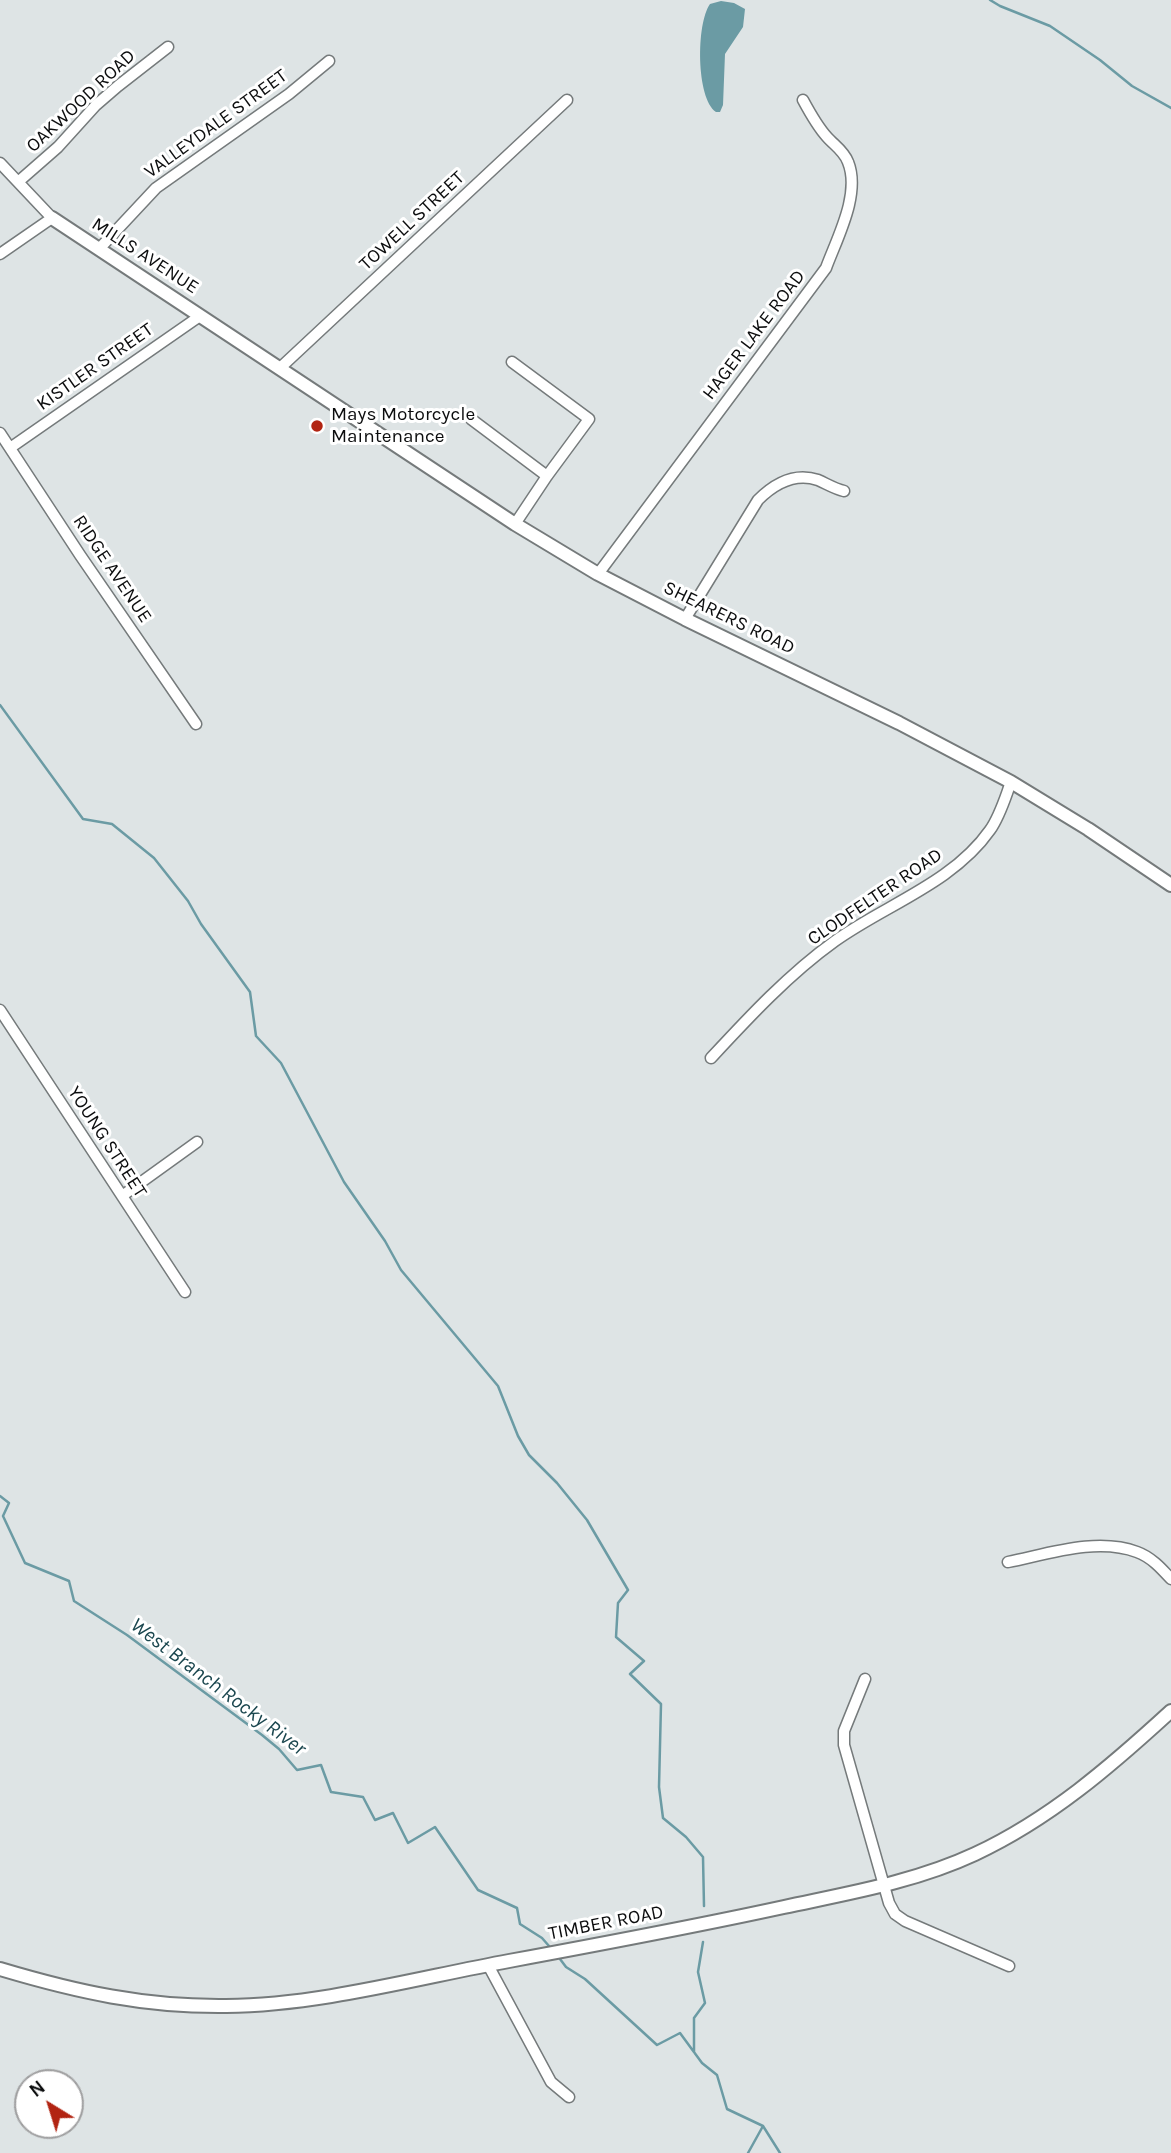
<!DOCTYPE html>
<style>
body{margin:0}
#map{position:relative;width:1171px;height:2153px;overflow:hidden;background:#dee4e5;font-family:Karla,sans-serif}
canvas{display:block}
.north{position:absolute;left:14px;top:2069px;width:70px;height:70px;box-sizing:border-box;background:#fff;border:2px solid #9e9e9f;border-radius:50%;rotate:322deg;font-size:19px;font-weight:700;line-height:28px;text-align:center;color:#0c0d0e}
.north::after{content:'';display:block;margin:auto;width:24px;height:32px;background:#b22412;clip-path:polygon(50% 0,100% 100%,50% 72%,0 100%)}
</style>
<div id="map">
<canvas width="1171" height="2153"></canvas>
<div class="north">N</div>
</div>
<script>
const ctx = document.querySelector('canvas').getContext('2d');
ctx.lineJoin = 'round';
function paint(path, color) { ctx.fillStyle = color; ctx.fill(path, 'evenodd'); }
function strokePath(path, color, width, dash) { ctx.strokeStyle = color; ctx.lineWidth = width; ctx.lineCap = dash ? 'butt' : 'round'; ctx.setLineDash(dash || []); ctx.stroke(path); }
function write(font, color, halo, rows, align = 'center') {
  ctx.font = font + ' Karla,sans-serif'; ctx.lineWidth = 6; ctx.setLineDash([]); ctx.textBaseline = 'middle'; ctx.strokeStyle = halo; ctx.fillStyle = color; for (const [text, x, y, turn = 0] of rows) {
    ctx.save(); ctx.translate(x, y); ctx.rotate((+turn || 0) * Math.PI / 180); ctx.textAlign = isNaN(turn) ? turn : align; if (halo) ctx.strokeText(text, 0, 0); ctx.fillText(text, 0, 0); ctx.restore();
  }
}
const water = new Path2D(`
 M 721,1 L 734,3 L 745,9 L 743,27 L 725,54 L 723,105 L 720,112 L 716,112 C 696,98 696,24 710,4 Z`);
const stream = new Path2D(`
 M 990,0 L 1000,6 L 1050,26 L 1100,60 L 1132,86 L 1171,108
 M 0,705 L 83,819 L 112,824 L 154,858 L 188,901 L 201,924 L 250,992 L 256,1036 L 281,1063 L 344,1182 L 385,1241 L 401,1270 L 498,1386 L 518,1436 L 529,1455 L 557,1483 L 587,1520 L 628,1590 L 618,1603 L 616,1637 L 644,1661 L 630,1674 L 661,1704 L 659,1787 L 663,1818 L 686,1837 L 703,1857 L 704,1906
 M 0,1496 L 9,1503 L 3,1516 L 25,1563 L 69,1581 L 74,1601 L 127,1635 L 262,1735 L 279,1749 L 297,1770 L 321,1765 L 331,1792 L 363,1797 L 375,1820 L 393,1813 L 408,1843 L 435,1827 L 478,1890 L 517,1908 L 520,1924 L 542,1938 L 549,1946
 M 560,1959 L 566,1967 L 585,1979 L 657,2045 L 680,2033 L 702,2063 L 717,2075 L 727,2109 L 763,2126 L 780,2153
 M 694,2052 L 694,2018 L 705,2003 L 698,1972 L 703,1942
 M 748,2153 L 763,2126`);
const minor = new Path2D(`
 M 0,163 L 52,218 L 0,254
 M 18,182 L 58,147 L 96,105 L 118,86 L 168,47
 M 99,249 L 156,188 L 289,94 L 329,61
 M 512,362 L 589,419 L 547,476 L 515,524
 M 280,368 L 567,100
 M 471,419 L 547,476
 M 0,433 L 80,555 L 196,724
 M 10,448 L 200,316
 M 598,574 L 826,268 C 837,238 861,194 848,162 C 844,151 834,145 827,137 C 817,126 810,113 803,100
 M 685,619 L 758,500 C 774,484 794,472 818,480 C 827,484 835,489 844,491
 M 0,1010 L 185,1292
 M 711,1058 C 749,1017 789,974 835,941 C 885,905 953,883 990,830 C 1000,816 1005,798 1011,782
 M 122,1196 L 197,1142
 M 1008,1562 C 1048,1554 1097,1537 1137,1552 C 1151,1557 1161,1568 1171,1579
 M 865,1679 L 844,1731 L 844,1745 L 889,1903 L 895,1914 L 905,1921 L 1009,1966
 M 488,1965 L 551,2082 L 569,2097`);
const tertiary = new Path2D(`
 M 52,218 L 515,524 L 598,574 L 685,619 L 899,723 L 1011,782 L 1088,829 L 1171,885
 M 0,1969 C 77,1992 145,2007 226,2006 C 320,2005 417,1978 509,1961 C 601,1944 692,1927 784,1907 C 849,1893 915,1882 975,1854 C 1050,1819 1111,1766 1171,1711`);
const markers = [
 [317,426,7,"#b22412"]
];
const streetNames = [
 ["OAKWOOD ROAD",81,101,-43],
 ["VALLEYDALE STREET",216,124,-36],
 ["TOWELL STREET",412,221,-43],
 ["MILLS AVENUE",145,256,33],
 ["HAGER LAKE ROAD",754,335,-53],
 ["KISTLER STREET",95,367,-35],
 ["RIDGE AVENUE",112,569,56],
 ["SHEARERS ROAD",729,618,26],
 ["CLODFELTER ROAD",875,897,-34],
 ["YOUNG STREET",107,1142,57],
 ["TIMBER ROAD",606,1923,-11]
];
const poiNames = [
 ["Mays Motorcycle",331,415],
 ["Maintenance",331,437]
];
const waterNames = [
 ["West Branch Rocky River",218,1687,37]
];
paint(water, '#6b9ba4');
strokePath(stream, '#6b9ba4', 2.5);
strokePath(minor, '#757a7b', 13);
strokePath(tertiary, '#757a7b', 16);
strokePath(minor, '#fff', 10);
strokePath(tertiary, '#fff', 12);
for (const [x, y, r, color] of markers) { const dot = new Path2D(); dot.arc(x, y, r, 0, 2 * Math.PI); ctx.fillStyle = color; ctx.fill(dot); strokePath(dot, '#fff', 2.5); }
write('19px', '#0c0d0e', '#fff', streetNames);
write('19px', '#0c0d0e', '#fff', poiNames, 'left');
write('italic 21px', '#1b474f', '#fff', waterNames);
</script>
